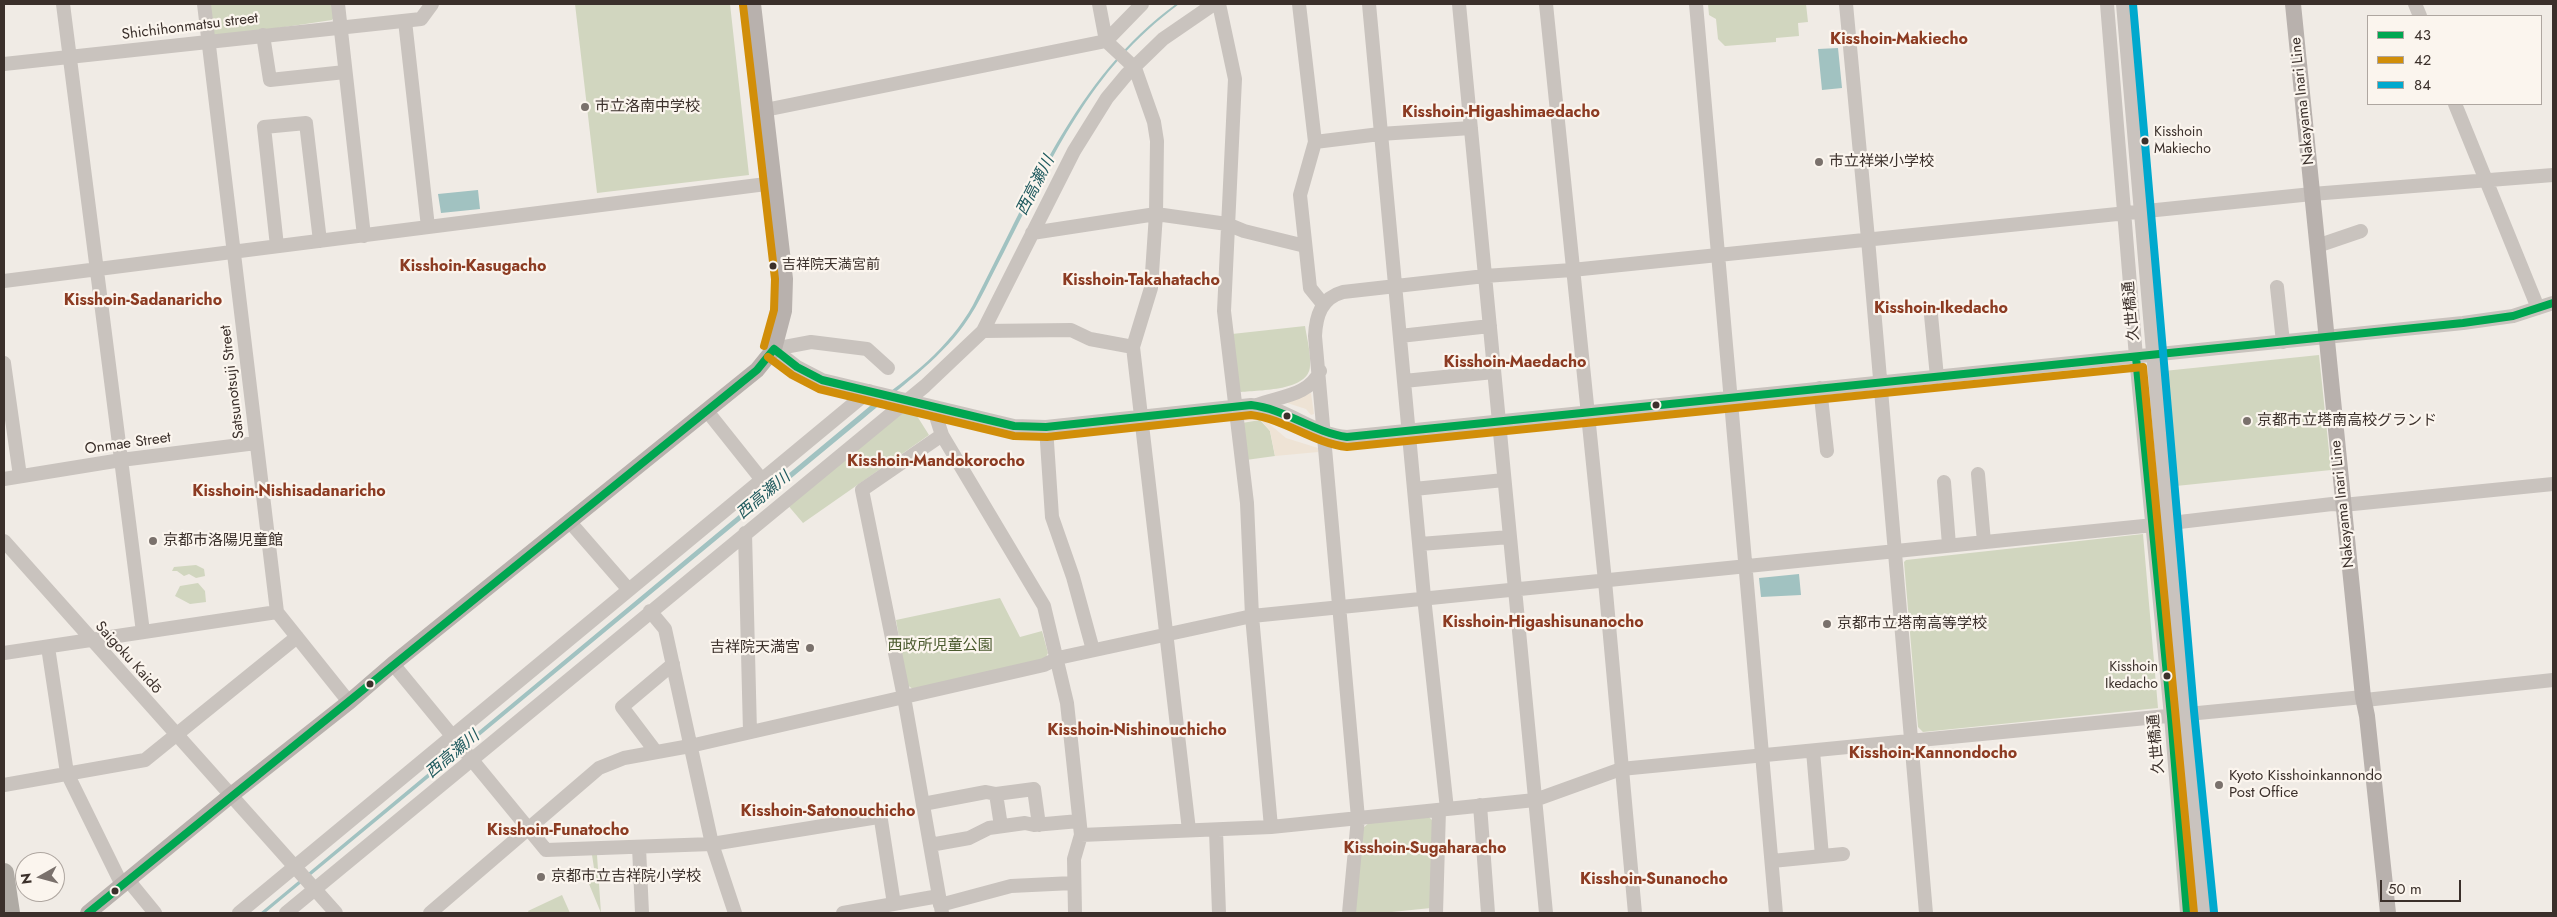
<!DOCTYPE html>
<meta charset="utf-8">
<style>
body{margin:0}
#map{position:relative;width:2557px;height:917px;overflow:hidden;background:#f0ebe5;font-family:Jost,sans-serif}
canvas{display:block}
.frame{position:absolute;inset:0;border:5px solid #3b302b;pointer-events:none}
.legend{position:absolute;left:2367px;top:15px;width:175px;height:90px;box-sizing:border-box;background:#fbf5ee;border:1px solid #aea6a0;margin:0;padding:6px 9px;list-style:none;font-size:15px;color:#3b302b}
.legend li{display:flex;align-items:center;gap:10px;height:25px}
.legend b{width:25px;border:1px solid #aea6a0}
.north{position:absolute;left:15px;top:852px;width:50px;height:50px;box-sizing:border-box;background:#fbf5ee;border:1px solid #aea6a0;border-radius:50%;rotate:263deg;font-size:14px;font-weight:700;line-height:20px;text-align:center;color:#3b302b}
.north::after{content:'';display:block;margin:auto;width:18px;height:22px;background:#7a716c;clip-path:polygon(50% 0,100% 100%,50% 72%,0 100%)}
.scale{position:absolute;left:2380px;top:880px;width:81px;height:22px;box-sizing:border-box;border:2px solid #3b302b;border-top:0;padding-left:6px;font-size:15px;line-height:18px;white-space:nowrap;color:#3b302b;-webkit-text-stroke:4px #fbf5ee;paint-order:stroke}
</style>
<div id="map">
<canvas width="2557" height="917"></canvas>
<div class="frame"></div>
<ul class="legend">
<li><b style="height:6px;background:#00a651"></b>43</li>
<li><b style="height:6px;background:#d18e09"></b>42</li>
<li><b style="height:6px;background:#00a9ce"></b>84</li>
</ul>
<div class="north">N</div>
<div class="scale">50 m</div>
</div>
<script>
const ctx = document.querySelector('canvas').getContext('2d');
ctx.lineJoin = 'round';
function paint(path, color) { ctx.fillStyle = color; ctx.fill(path, 'evenodd'); }
function strokePath(path, color, width, dash) { ctx.strokeStyle = color; ctx.lineWidth = width; ctx.lineCap = dash ? 'butt' : 'round'; ctx.setLineDash(dash || []); ctx.stroke(path); }
function write(font, color, halo, rows, align = 'center') {
  ctx.font = font + ' Jost,"Noto Sans JP",sans-serif'; ctx.lineWidth = 4.5; ctx.setLineDash([]); ctx.textBaseline = 'middle'; ctx.strokeStyle = halo; ctx.fillStyle = color; for (const [text, x, y, turn = 0] of rows) {
    ctx.save(); ctx.translate(x, y); ctx.rotate((+turn || 0) * Math.PI / 180); ctx.textAlign = isNaN(turn) ? turn : align; if (halo) ctx.strokeText(text, 0, 0); ctx.fillText(text, 0, 0); ctx.restore();
  }
}
const green = new Path2D(`
 M 209,4 L 334,4 L 335,16 L 332,20 L 218,37 L 213,34 Z
 M 575,4 L 730,4 L 749,175 L 597,193 Z
 M 1708,4 L 1806,4 L 1808,22 L 1798,23 L 1799,36 L 1776,38 L 1776,42 L 1725,46 L 1718,39 L 1716,19 L 1709,15 Z
 M 1305,326 C 1307,339 1311,353 1310,366 C 1309,391 1260,390 1241,392 L 1237,389 L 1232,334 Z
 M 2319,355 L 2331,470 L 2176,486 L 2164,371 Z
 M 900,411 L 917,416 L 929,435 L 803,523 L 786,503 Z
 M 1260,420 L 1270,431 L 1275,456 L 1246,460 L 1242,423 Z
 M 2143,534 L 2158,708 L 1923,732 L 1918,727 L 1904,562 L 1906,560 Z
 M 196,565 L 204,569 L 205,576 L 196,578 L 189,574 L 184,576 L 177,571 L 172,571 L 174,567 Z
 M 198,583 L 205,591 L 206,602 L 190,604 L 175,596 L 180,586 Z
 M 1000,598 L 1020,637 L 1042,631 L 1048,653 L 1045,659 L 913,689 L 907,685 L 896,620 Z
 M 1428,816 L 1435,823 L 1431,908 L 1382,913 L 1354,913 L 1363,828 L 1370,822 Z
 M 592,855 L 597,855 L 601,913 L 589,884 L 589,881 L 596,881 Z
 M 562,895 L 570,913 L 529,913 L 528,911 Z`);
const plaza = new Path2D(`
 M 1311,393 L 1314,414 L 1311,415 L 1306,409 L 1281,401 Z
 M 1260,416 L 1286,438 L 1318,448 L 1318,452 L 1275,456 L 1270,431 L 1261,420 L 1240,421 L 1244,418 Z`);
const water = new Path2D(`
 M 1176,4 L 1179,4 C 1088,72 1054,155 1004,252 C 991,276 980,303 964,325 C 939,360 897,390 864,418 L 265,913 L 260,913 L 870,406 C 910,378 949,348 973,305 C 1029,198 1075,77 1176,4 Z
 M 1838,48 L 1842,88 L 1822,90 L 1818,49 Z
 M 478,190 L 480,209 L 441,213 L 438,194 Z
 M 1799,574 L 1801,595 L 1761,597 L 1759,578 Z`);
const minor = new Path2D(`
 M 63,4 L 143,632
 M 204,4 L 277,612 L 349,702
 M 338,4 L 364,236
 M 1099,4 L 1106,41 L 1135,68 L 1154,122 L 1157,141 L 1156,214 L 1151,288 L 1133,347 L 1189,830
 M 1219,4 L 1235,79 L 1224,311 L 1247,503 L 1252,616 L 1271,827
 M 1299,4 L 1315,142 L 1300,195 L 1310,288 L 1323,304
 M 1369,4 L 1424,597 L 1447,809
 M 1459,4 L 1546,913
 M 1546,4 L 1605,581 L 1635,913
 M 1696,4 L 1776,913
 M 1846,4 L 1868,239 L 1926,913
 M 2107,4 L 2136,357 L 2171,716 L 2187,913
 M 2123,4 C 2143,240 2164,476 2184,712 C 2190,779 2198,846 2204,913
 M 2415,4 L 2420,16
 M 405,21 L 428,227
 M 263,35 L 270,80 L 345,72
 M 4,64 L 421,19 L 432,4
 M 2455,104 L 2538,308
 M 765,110 L 1106,41 L 1142,4
 M 1315,142 L 1380,134 L 1471,128
 M 1032,233 L 1156,214 L 1227,224 L 1244,231 L 1305,246
 M 277,246 L 264,127 L 306,123 L 320,241
 M 2317,246 L 2361,231
 M 4,281 L 774,183
 M 2277,287 L 2283,342
 M 1931,315 L 1937,377
 M 983,331 L 1071,330 L 1090,339 L 1133,347
 M 1400,336 L 1490,326
 M 774,349 L 797,367 L 822,380 L 1014,426 L 1046,427 L 1251,405 C 1286,406 1313,435 1347,437 L 2463,323 L 2513,316 L 2553,303
 M 774,349 L 811,342 L 867,349 L 888,368
 M 4,363 L 20,476
 M 1404,381 L 1494,372
 M 1820,388 L 1827,451
 M 1257,405 C 1280,396 1309,396 1320,371
 M 933,407 L 942,435 L 1044,606 L 1067,703 L 1081,835 L 1074,859 L 1075,913
 M 707,411 L 762,480
 M 1046,427 L 1052,517 L 1073,577 L 1093,650
 M 1978,474 L 1984,542
 M 4,479 L 121,460 L 256,443
 M 1944,482 L 1949,545
 M 1414,489 L 1504,480
 M 569,521 L 629,590
 M 745,533 L 750,732
 M 4,541 L 336,913
 M 1420,544 L 1510,537
 M 650,611 L 665,629 L 712,844 L 735,913
 M 48,647 L 67,773 L 122,885
 M 4,653 L 277,612
 M 393,664 L 546,850 L 712,844 L 878,817 L 881,820 L 894,904
 M 2365,700 L 2553,680
 M 1813,751 L 1822,856
 M 656,752 L 622,707 L 673,664
 M 4,785 L 145,760 L 297,637
 M 923,804 L 986,792 L 996,794
 M 1480,805 L 1488,913
 M 1001,826 L 996,794 L 1034,789 L 1039,825
 M 1216,831 L 1219,913
 M 1081,835 L 1271,827 L 1535,800 L 1621,769 L 2363,697
 M 930,845 L 969,838 L 989,828 L 1025,823 L 1034,825 L 1079,821
 M 639,847 L 642,913
 M 1772,861 L 1843,854
 M 128,880 L 155,913
 M 940,905 L 1011,886 L 1073,883
 M 239,913 L 869,391
 M 286,913 L 925,386 L 983,331 L 1074,151 L 1107,98 L 1127,74 L 1163,39 L 1214,4
 M 430,913 L 599,768 L 624,758 L 690,746 L 1044,665 L 1058,658 L 1252,616 L 2154,525 L 2332,504 L 2343,505 L 2553,484
 M 843,913 L 939,896
 M 942,913 L 904,697 L 862,490 L 942,435
 M 1349,913 L 1358,818 L 1315,336 C 1316,316 1321,298 1343,292 L 1485,276 L 1572,270 L 2312,194 L 2553,175
 M 1436,913 L 1439,810`);
const major = new Path2D(`
 M 2293,4 L 2363,697 L 2367,716 L 2388,913
 M 88,913 L 230,796 L 349,702 L 393,664 L 757,370 L 774,349 L 784,311 L 785,279 L 753,4`);
const highway = new Path2D(`
 M 4,873 L 10,913`);
const bus1 = new Path2D(`
 M 774,349 L 797,367 L 822,380 L 1014,426 L 1046,427 L 1251,405 C 1285,409 1313,432 1347,437 L 2463,323 L 2513,316 L 2553,303
 M 2136,357 L 2171,716 L 2187,913
 M 88,913 L 757,370 L 774,349`);
const bus2 = new Path2D(`
 M 743,5 L 775,279 L 774,310 L 764,346
 M 768,357 L 792,375 L 819,389 L 1014,436 L 1047,437 L 1251,415 C 1285,419 1313,443 1347,447 L 2143,367 L 2194,913`);
const bus3 = new Path2D(`
 M 2133,4 L 2194,711 L 2214,912`);
const markers = [
 [585,107,5,"#7a716c"],
 [2145,141,4.5,"#3b302b"],
 [1819,162,5,"#7a716c"],
 [773,266,4.5,"#3b302b"],
 [1656,405,4.5,"#3b302b"],
 [1287,416,4.5,"#3b302b"],
 [2247,421,5,"#7a716c"],
 [153,541,5,"#7a716c"],
 [1827,624,5,"#7a716c"],
 [810,648,5,"#7a716c"],
 [2167,676,4.5,"#3b302b"],
 [370,684,4.5,"#3b302b"],
 [2219,785,5,"#7a716c"],
 [541,877,5,"#7a716c"],
 [115,891,4.5,"#3b302b"]
];
const busNames = [
 ["Kisshoin",2154,133],
 ["Makiecho",2154,150],
 ["吉祥院天満宮前",782,266],
 ["Kisshoin",2158,668,"right"],
 ["Ikedacho",2158,685,"right"]
];
const streetNames = [
 ["Shichihonmatsu street",190,27,-7],
 ["Nakayama Inari Line",2303,101,-96],
 ["久世橋通",2132,311,-95],
 ["Satsunotsuji Street",233,382,-97],
 ["Onmae Street",128,444,-8],
 ["Nakayama Inari Line",2343,504,-96],
 ["Saigoku Kaidō",128,658,48],
 ["久世橋通",2157,744,-95]
];
const poiNames = [
 ["市立洛南中学校",595,107],
 ["市立祥栄小学校",1829,162],
 ["京都市立塔南高校グランド",2257,421],
 ["京都市洛陽児童館",163,541],
 ["京都市立塔南高等学校",1837,624],
 ["吉祥院天満宮",800,648,"right"],
 ["Kyoto Kisshoinkannondo",2229,776],
 ["Post Office",2229,793],
 ["京都市立吉祥院小学校",551,877]
];
const parkNames = [
 ["西政所児童公園",940,646]
];
const neighbourhoodNames = [
 ["Kisshoin-Makiecho",1899,40],
 ["Kisshoin-Higashimaedacho",1501,113],
 ["Kisshoin-Kasugacho",473,267],
 ["Kisshoin-Takahatacho",1141,281],
 ["Kisshoin-Sadanaricho",143,301],
 ["Kisshoin-Ikedacho",1941,309],
 ["Kisshoin-Maedacho",1515,363],
 ["Kisshoin-Mandokorocho",936,462],
 ["Kisshoin-Nishisadanaricho",289,492],
 ["Kisshoin-Higashisunanocho",1543,623],
 ["Kisshoin-Nishinouchicho",1137,731],
 ["Kisshoin-Kannondocho",1933,754],
 ["Kisshoin-Satonouchicho",828,812],
 ["Kisshoin-Funatocho",558,831],
 ["Kisshoin-Sugaharacho",1425,849],
 ["Kisshoin-Sunanocho",1654,880]
];
const waterNames = [
 ["西高瀬川",1036,186,-63],
 ["西高瀬川",764,496,-40],
 ["西高瀬川",453,755,-40]
];
paint(green, '#d1d6bf');
paint(plaza, '#eee3d5');
paint(water, '#a1c2c1');
strokePath(minor, '#c9c3be', 14);
strokePath(major, '#b8b1ad', 16);
strokePath(highway, '#afaaa4', 20);
strokePath(bus1, '#00a651', 8);
strokePath(bus2, '#d18e09', 8);
strokePath(bus3, '#00a9ce', 8);
for (const [x, y, r, color] of markers) { const dot = new Path2D(); dot.arc(x, y, r, 0, 2 * Math.PI); ctx.fillStyle = color; ctx.fill(dot); strokePath(dot, '#fbf5ee', 2); }
write('14px', '#3b302b', '#fbf5ee', busNames, 'left');
write('15px', '#3b302b', '#fbf5ee', streetNames);
write('15px', '#3b302b', '#fbf5ee', poiNames, 'left');
write('15px', '#4a5a2e', '#fbf5ee', parkNames);
write('bold 16px', '#8c3b22', '#fbf5ee', neighbourhoodNames);
write('italic 16px', '#1f5a5e', '#fbf5ee', waterNames);
</script>
